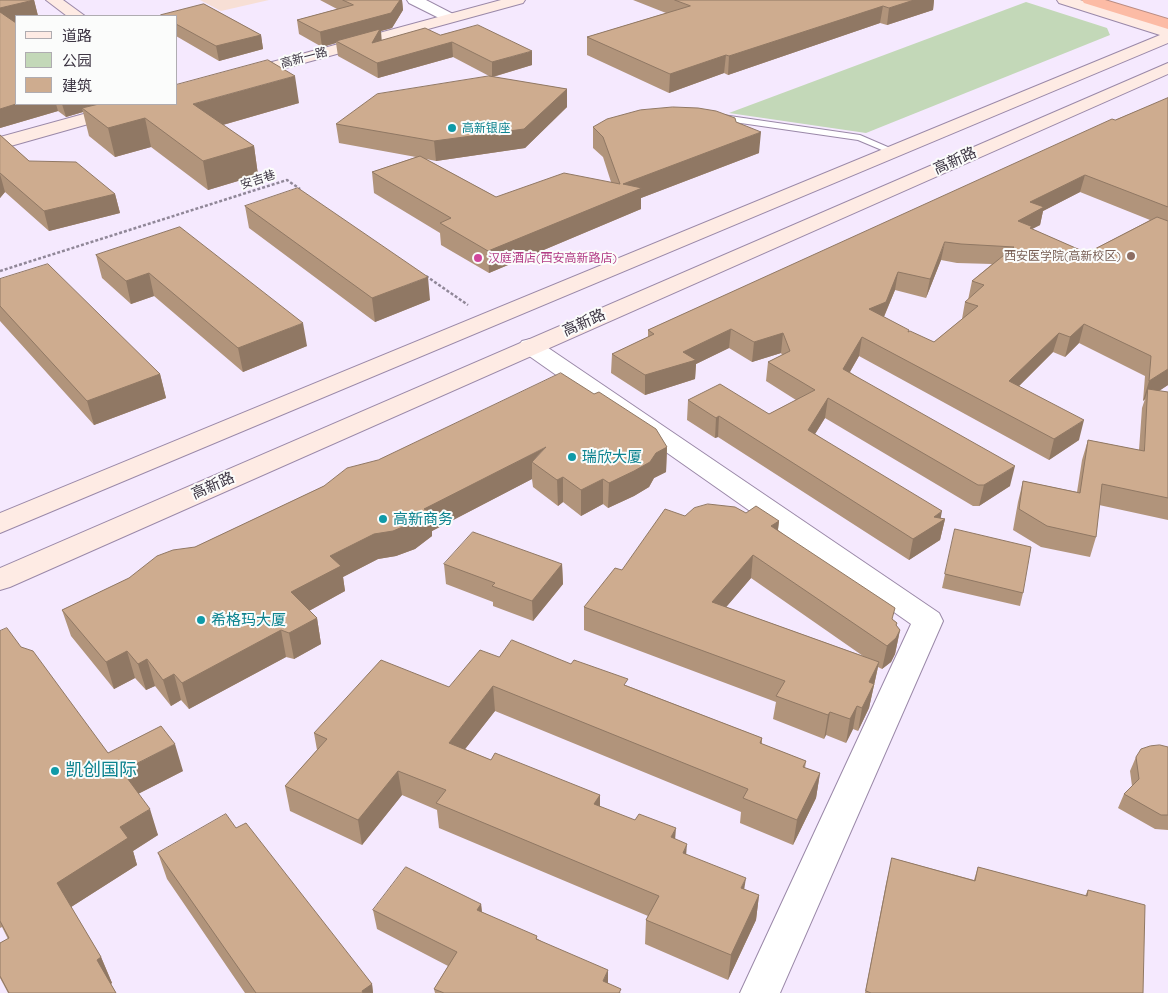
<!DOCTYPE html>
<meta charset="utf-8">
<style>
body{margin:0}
#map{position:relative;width:1168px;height:993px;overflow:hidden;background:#f5e9fe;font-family:Quicksand,"Noto Sans SC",sans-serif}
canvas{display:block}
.legend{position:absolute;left:15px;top:15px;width:162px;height:90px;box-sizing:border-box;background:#fbfcfb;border:1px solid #afacb1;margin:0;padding:6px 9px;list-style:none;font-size:15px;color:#3d3543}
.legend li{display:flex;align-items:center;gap:10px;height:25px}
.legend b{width:25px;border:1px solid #afacb1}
</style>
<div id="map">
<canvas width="1168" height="993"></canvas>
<ul class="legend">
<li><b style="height:6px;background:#feebe4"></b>道路</li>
<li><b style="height:14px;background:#c3d8b8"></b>公园</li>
<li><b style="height:14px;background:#ceac8f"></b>建筑</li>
</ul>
</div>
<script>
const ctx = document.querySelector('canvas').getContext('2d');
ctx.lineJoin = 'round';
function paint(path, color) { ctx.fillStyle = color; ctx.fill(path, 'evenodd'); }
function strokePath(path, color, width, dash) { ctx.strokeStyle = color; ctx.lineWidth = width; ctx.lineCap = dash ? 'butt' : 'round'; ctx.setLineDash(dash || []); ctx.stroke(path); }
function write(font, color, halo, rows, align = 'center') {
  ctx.font = font + ' Quicksand,"Noto Sans SC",sans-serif'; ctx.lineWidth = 4; ctx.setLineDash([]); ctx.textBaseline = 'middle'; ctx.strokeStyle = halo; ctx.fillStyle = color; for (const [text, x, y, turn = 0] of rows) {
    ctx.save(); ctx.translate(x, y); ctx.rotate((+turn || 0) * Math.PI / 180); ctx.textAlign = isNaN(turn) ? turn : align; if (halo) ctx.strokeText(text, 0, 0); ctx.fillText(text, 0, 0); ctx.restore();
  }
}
const industrial = new Path2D(`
 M 200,0 L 269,0 L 221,11 Z`);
const green = new Path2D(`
 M 1026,2 L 1107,28 L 1110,35 L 866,133 L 729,113 Z`);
const path = new Path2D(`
 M 0,271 L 287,180 L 300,189
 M 426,276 L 468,305`);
const lane = new Path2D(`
 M 716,114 L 860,135 L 897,151 L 895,153 L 889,153 L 858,140 L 713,119 L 712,117 Z`);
const street = new Path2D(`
 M 407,0 L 426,0 L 455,15 L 458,18 L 455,21 L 445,21 L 409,3 Z
 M 530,339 L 538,341 L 939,613 L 943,621 L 780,993 L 740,993 L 911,624 L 522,351 L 518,346 L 522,341 Z`);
const secondary = new Path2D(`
 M 46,0 L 63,0 L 85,16 L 67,16 Z
 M 501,0 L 525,0 L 523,3 L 176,98 L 176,88 Z
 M 1057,0 L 1080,0 L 1168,27 L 1168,43 L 0,533 L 0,513 L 1160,35 L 1059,3 Z
 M 1168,63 L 1168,74 L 10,587 L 0,590 L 0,568 Z
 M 120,104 L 148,104 L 145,108 L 0,149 L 0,137 Z`);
const highway = new Path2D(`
 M 1082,0 L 1105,0 L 1168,19 L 1168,29 L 1084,3 Z`);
const wall = new Path2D(`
 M 0,0 L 34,0 L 38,16 L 16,16 L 15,22 L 16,104 L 176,104 L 299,103 L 223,125 L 254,146 L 258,175 L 208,190 L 151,147 L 115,157 L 89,136 L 83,112 L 66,117 L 58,111 L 0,128 Z
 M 320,0 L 402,0 L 403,10 L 392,28 L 381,31 L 381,40 L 440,35 L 532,65 L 493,77 L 567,89 L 567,107 L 525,148 L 436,161 L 426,159 L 496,197 L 611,182 L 603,157 L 593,148 L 593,127 L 736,122 L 759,153 L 641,198 L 641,209 L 489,273 L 441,245 L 440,233 L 374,193 L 372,172 L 416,157 L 339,143 L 336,124 L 491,77 L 453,57 L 378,78 L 338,56 L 336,43 L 322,47 L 299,34 L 297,20 L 337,9 Z
 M 633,0 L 934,0 L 933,10 L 887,25 L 880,23 L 728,75 L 724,73 L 669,93 L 587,55 L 587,37 L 666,13 Z
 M 204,4 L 261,35 L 263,49 L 219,61 L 176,36 L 176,16 L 161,16 L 161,15 Z
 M 1168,98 L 1168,385 L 1159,391 L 1168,392 L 1168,520 L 1099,505 L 1096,537 L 1090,557 L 1041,547 L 1013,530 L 1018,502 L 1023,481 L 1077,492 L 1082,460 L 1088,440 L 1139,450 L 1142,408 L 1145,399 L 1143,401 L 1145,376 L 1079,343 L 1065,357 L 1053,352 L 1019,386 L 1079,440 L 1049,460 L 859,356 L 850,372 L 1010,486 L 979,506 L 973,506 L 825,418 L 815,434 L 941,518 L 945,519 L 940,540 L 909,560 L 718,437 L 715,438 L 687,420 L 688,400 L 769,414 L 796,400 L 766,381 L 768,362 L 782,355 L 781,353 L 752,362 L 729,348 L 696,364 L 695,379 L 645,395 L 611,373 L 612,354 L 648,337 L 648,330 L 1115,120 ZM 1080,192 L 1150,220 L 1087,253 L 1032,229 L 1040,225 L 1043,211 ZM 941,260 L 957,263 L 992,264 L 972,281 L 968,300 L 965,302 L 962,319 L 934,342 L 909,332 L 884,317 L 895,290 L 926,298 Z
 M 0,135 L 29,161 L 115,194 L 120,213 L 49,231 L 5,192 L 0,198 Z
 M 245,206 L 430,300 L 375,322 L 249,228 Z
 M 180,227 L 307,346 L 243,372 L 154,296 L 131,304 L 102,278 L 96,255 Z
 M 0,279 L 160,374 L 166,398 L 94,425 L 0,321 Z
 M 667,447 L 666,472 L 654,478 L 649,487 L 634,496 L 608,508 L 603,504 L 581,516 L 563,502 L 558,506 L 533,487 L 532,479 L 432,531 L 432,536 L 415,549 L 396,556 L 378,559 L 343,577 L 345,591 L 309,611 L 317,618 L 321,644 L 294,659 L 286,657 L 189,709 L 181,700 L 171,706 L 155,686 L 146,690 L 135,678 L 114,689 L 71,636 L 62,610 L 324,486 Z
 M 746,513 L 779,521 L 778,530 L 897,623 L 896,625 L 900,630 L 895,654 L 891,662 L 882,669 L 878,667 L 869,708 L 858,731 L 853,729 L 846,743 L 826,735 L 824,739 L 773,719 L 776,702 L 584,630 L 584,607 L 622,570 L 685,516 ZM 751,578 L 863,656 L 726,607 Z
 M 955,529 L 1023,593 L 1020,606 L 942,588 Z
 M 444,564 L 562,564 L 563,584 L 533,621 L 493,606 L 493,602 L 446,584 Z
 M 0,631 L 21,647 L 108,753 L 183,771 L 138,794 L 158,835 L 133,851 L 137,865 L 71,907 L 101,957 L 112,983 L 111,984 L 116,993 L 8,993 L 0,978 L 0,943 L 8,939 L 2,927 L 0,928 Z
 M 499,657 L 571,664 L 762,738 L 762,744 L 806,761 L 805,768 L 820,773 L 816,798 L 793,845 L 740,823 L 741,812 L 495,711 L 465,749 L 491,760 L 600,795 L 600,807 L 675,839 L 686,854 L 744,889 L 759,895 L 756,920 L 728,980 L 645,944 L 646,920 L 648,916 L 439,828 L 437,810 L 402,795 L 362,845 L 290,811 L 285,786 L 317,750 L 314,733 L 449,687 Z
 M 1168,747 L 1168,830 L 1155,829 L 1118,808 L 1124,794 L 1132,786 L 1130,771 L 1136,757 Z
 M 236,828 L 372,984 L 373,993 L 245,993 L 167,879 L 158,853 Z
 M 892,858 L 974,880 L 978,867 L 1085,896 L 1088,890 L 1143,993 L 865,993 L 886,884 Z
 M 481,904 L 482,912 L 538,939 L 608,983 L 621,993 L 435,993 L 434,989 L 448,966 L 377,929 L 373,910 Z`);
const shadedWall = new Path2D(`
 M 34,0 L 38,16 L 16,16 L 16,22 L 0,26 L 0,8 Z
 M 400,0 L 402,0 L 403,10 L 392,28 L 381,31 L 382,44 L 336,41 L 336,43 L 322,47 L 320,32 Z
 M 914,0 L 934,0 L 933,10 L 887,25 L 889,8 Z
 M 883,6 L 880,23 L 728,75 L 729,56 Z
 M 261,35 L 263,49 L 219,61 L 216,46 Z
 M 452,42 L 453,57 L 378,78 L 377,63 Z
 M 532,51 L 532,65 L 492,77 L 492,62 Z
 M 726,55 L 724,73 L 669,93 L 670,74 Z
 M 295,76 L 299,103 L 198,132 L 193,104 Z
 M 567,89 L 567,107 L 525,148 L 436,161 L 434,141 Z
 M 16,104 L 56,104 L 58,111 L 0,128 L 0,109 Z
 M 62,104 L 101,104 L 82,108 L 83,112 L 66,117 Z
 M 145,118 L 151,147 L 115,157 L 108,128 Z
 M 761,132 L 759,153 L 641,198 L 641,209 L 489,273 L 488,251 L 623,184 Z
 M 254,146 L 258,175 L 208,190 L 203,161 Z
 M 0,174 L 5,192 L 0,198 Z
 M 1085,175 L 1080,192 L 1043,211 L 1040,225 L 1032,229 L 1018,221 L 1030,202 Z
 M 115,194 L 120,213 L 49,231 L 44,211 Z
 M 945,242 L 941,260 L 926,298 L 930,279 Z
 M 898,272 L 895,290 L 882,321 L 869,309 Z
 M 149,273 L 154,296 L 131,304 L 126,281 Z
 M 428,277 L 430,300 L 375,322 L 372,298 Z
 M 303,323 L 307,346 L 243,372 L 238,348 Z
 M 1084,324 L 1079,343 L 1065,357 L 1070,337 Z
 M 731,329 L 729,348 L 696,364 L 695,379 L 645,395 L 645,375 L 683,352 Z
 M 783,333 L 781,353 L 752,362 L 754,342 Z
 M 1059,333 L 1053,352 L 1004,401 L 1009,381 Z
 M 862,337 L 859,356 L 840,389 L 843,369 Z
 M 1168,369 L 1168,385 L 1148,398 L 1148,389 L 1145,399 L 1143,401 L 1149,381 Z
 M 160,374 L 166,398 L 94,425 L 87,401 Z
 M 828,398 L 825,418 L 805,450 L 808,430 Z
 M 719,416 L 718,437 L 715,438 L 716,418 Z
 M 1084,420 L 1079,440 L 1049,460 L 1054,439 Z
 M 546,447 L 532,462 L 532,479 L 432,531 L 432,536 L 415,549 L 396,556 L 378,559 L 343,577 L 345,591 L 296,618 L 291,592 L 330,556 Z
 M 667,447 L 666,472 L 654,478 L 649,487 L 634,496 L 608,508 L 609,483 L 656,453 Z
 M 1015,466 L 1010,486 L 979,506 L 984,485 Z
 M 563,477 L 563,502 L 558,506 L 557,480 Z
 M 603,479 L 603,504 L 581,516 L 581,490 Z
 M 942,511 L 940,522 L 945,519 L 940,540 L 909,560 L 913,539 L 934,517 Z
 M 779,521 L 776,544 L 771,526 Z
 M 753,555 L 751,578 L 710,626 L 712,602 Z
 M 562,564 L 563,584 L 533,621 L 532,601 Z
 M 317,618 L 321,644 L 294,659 L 289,633 Z
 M 897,623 L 893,641 L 900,630 L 895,654 L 891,662 L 882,669 L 887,646 Z
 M 281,630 L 286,657 L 189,709 L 182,683 Z
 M 127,651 L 135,678 L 114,689 L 106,662 Z
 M 147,659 L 155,686 L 146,690 L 138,664 Z
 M 879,662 L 869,708 L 858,731 L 862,708 L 869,682 Z
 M 174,674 L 181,700 L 171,706 L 163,680 Z
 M 493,686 L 495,711 L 451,767 L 449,743 Z
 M 857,706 L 853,729 L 846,743 L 850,719 Z
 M 830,712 L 826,735 L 824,739 L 828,715 Z
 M 175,744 L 183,771 L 130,798 L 122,771 Z
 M 398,771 L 402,795 L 362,845 L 358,820 Z
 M 820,773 L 816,798 L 793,845 L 797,820 Z
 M 600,795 L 600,820 L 594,804 Z
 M 150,809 L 158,835 L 133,851 L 137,865 L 68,909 L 57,883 L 120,827 Z
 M 676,828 L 674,853 L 671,837 Z
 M 687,844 L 685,869 L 683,853 Z
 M 746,878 L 742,903 L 741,888 Z
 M 759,895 L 756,920 L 728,980 L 731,955 Z
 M 481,904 L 483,923 L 477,910 Z
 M 101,957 L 112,983 L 107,986 L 97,960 Z
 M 608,970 L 608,989 L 603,981 Z
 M 372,984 L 373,993 L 362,993 L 362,991 Z`);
const building = new Path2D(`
 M 0,0 L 34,0 L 0,8 Z
 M 343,0 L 400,0 L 391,13 L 320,32 L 297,20 L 353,5 Z
 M 675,0 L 914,0 L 889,8 L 883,6 L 729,56 L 726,55 L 670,74 L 587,37 L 690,6 Z
 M 204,4 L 261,35 L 216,46 L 176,24 L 176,16 L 163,16 L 161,15 Z
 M 0,12 L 16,23 L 16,104 L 0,109 Z
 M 478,25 L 532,51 L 492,62 L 452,42 L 377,63 L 336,41 L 380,29 L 372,43 L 425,28 L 440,35 Z
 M 268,60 L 295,76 L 193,104 L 254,146 L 203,161 L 145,118 L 108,128 L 82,108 L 99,104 L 176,104 L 176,85 Z
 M 489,76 L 567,89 L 524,129 L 434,141 L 336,124 L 377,94 Z
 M 1168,98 L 1168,207 L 1085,175 L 1030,202 L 1044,207 L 1018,221 L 1033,227 L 1030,228 L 1087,253 L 1157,217 L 1168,221 L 1168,369 L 1149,381 L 1151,356 L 1084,324 L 1070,337 L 1059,333 L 1009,381 L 1084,420 L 1054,439 L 862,337 L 843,369 L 1015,466 L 984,485 L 978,485 L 828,398 L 808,430 L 942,511 L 934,517 L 945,519 L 913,539 L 719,416 L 716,418 L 688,400 L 720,384 L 769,414 L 815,390 L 768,362 L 790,351 L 783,333 L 754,342 L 731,329 L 683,352 L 696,360 L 645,375 L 612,354 L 654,334 L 648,330 L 1112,119 L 1115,120 ZM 945,242 L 961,244 L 1014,247 L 972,281 L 984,285 L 965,302 L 978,306 L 934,342 L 910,331 L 908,332 L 909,330 L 869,309 L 886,302 L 898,272 L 930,279 Z
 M 673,107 L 698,108 L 716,111 L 735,118 L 736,122 L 761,132 L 623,184 L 642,188 L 488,251 L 440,223 L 451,218 L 372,172 L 420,156 L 496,197 L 564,173 L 620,184 L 603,137 L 593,127 L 607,119 L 640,110 Z
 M 0,135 L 29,161 L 76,162 L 115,194 L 44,211 L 0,173 Z
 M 298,188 L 428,277 L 372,298 L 245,206 Z
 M 180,227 L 303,323 L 238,348 L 149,273 L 126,281 L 96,255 Z
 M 48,264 L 160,374 L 87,401 L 0,306 L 0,279 Z
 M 561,373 L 594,394 L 599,392 L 656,429 L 667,447 L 656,453 L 650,462 L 634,471 L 609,483 L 603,479 L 581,490 L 563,477 L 557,480 L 532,462 L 546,447 L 424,509 L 430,511 L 412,523 L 393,531 L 374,534 L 330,556 L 341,566 L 291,592 L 317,618 L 289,633 L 281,630 L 182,683 L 174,674 L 163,680 L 147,659 L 138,664 L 127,651 L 106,662 L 62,610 L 129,578 L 157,556 L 173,550 L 195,547 L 324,486 L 347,468 L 378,460 Z
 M 1148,389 L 1168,392 L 1168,498 L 1102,484 L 1096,537 L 1047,526 L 1019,509 L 1023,481 L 1080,493 L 1088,440 L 1144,451 Z
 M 708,504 L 735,507 L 746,513 L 756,506 L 779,521 L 771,526 L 895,608 L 892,619 L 897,623 L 896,625 L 900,630 L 896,638 L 887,646 L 753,555 L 712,602 L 879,662 L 869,682 L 874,684 L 862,708 L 857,706 L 850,719 L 830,712 L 828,715 L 776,696 L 785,681 L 584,607 L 615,568 L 622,570 L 665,509 L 685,516 L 694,508 Z
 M 955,529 L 1031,547 L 1023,593 L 945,574 Z
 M 473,532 L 562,564 L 532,601 L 492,586 L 495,583 L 444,564 Z
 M 7,628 L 21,647 L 33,651 L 108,753 L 161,726 L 175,744 L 122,771 L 150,809 L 120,827 L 128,838 L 57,883 L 101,957 L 97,960 L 116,993 L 9,993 L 0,976 L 0,943 L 9,938 L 0,921 L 0,631 Z
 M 512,640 L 571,664 L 574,660 L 628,679 L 624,685 L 762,738 L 760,743 L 806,761 L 803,767 L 820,773 L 797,820 L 743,798 L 748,789 L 493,686 L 449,743 L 491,760 L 495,753 L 600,795 L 594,804 L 635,820 L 639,814 L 676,828 L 671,837 L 687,844 L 683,853 L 746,878 L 741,888 L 759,895 L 731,955 L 646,920 L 659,896 L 436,803 L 446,790 L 398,771 L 358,820 L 285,786 L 327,739 L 314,733 L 381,660 L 449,687 L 480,650 L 499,657 Z
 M 1160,745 L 1168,747 L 1168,815 L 1161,815 L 1124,794 L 1139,779 L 1136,757 L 1141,749 L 1150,746 Z
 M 226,814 L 236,828 L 246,823 L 372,984 L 362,991 L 363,993 L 256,993 L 158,853 Z
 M 892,858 L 975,881 L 978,867 L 1087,896 L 1088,890 L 1145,905 L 1143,993 L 871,993 L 866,991 Z
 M 406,867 L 481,904 L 477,910 L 537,936 L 536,939 L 608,970 L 603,981 L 621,989 L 619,993 L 444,993 L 434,989 L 457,952 L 373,910 Z`);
const markers = [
 [452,128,5,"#0f9aa8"],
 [1131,256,5,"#8d6e63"],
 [478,258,5,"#d1479c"],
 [572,457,5,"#0f9aa8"],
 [383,519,5,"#0f9aa8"],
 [201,620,5,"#0f9aa8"],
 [55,771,5,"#0f9aa8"]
];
const farStreetnames = [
 ["高新一路",304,58,-15],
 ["安吉巷",258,180,-18]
];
const farCulturenames = [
 ["高新银座",462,128]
];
const farEducationnames = [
 ["西安医学院(高新校区)",1121,256]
];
const farHotelnames = [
 ["汉庭酒店(西安高新路店)",488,258]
];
const streetNames = [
 ["高新路",955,161,-24],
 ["高新路",584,323,-24],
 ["高新路",213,486,-24]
];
const cultureNames = [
 ["瑞欣大厦",582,457],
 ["高新商务",393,519],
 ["希格玛大厦",211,620]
];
const nearCulturenames = [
 ["凯创国际",65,771]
];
paint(industrial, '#f7dfd5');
paint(green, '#c3d8b8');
strokePath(lane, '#9a88a8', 2);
strokePath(street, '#9a88a8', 2);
strokePath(secondary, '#9a88a8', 2);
strokePath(highway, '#b98c83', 2);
strokePath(path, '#908798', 2.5, [3, 2]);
paint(lane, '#fff');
paint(street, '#fff');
paint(secondary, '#feebe4');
paint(highway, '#fcbba5');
paint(wall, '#b1947b');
paint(shadedWall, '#907864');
paint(building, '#ceac8f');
strokePath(building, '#907864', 1);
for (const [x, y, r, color] of markers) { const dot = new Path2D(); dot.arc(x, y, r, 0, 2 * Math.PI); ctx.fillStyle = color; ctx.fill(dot); strokePath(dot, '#fbfcfb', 2); }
write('12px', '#3d3543', '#fbfcfb', farStreetnames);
write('12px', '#0d838f', '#fbfcfb', farCulturenames, 'left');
write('12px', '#785e54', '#fbfcfb', farEducationnames, 'right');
write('12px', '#b23c85', '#fbfcfb', farHotelnames, 'left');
write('15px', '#3d3543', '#fbfcfb', streetNames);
write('15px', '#0d838f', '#fbfcfb', cultureNames, 'left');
write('18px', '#0d838f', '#fbfcfb', nearCulturenames, 'left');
</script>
